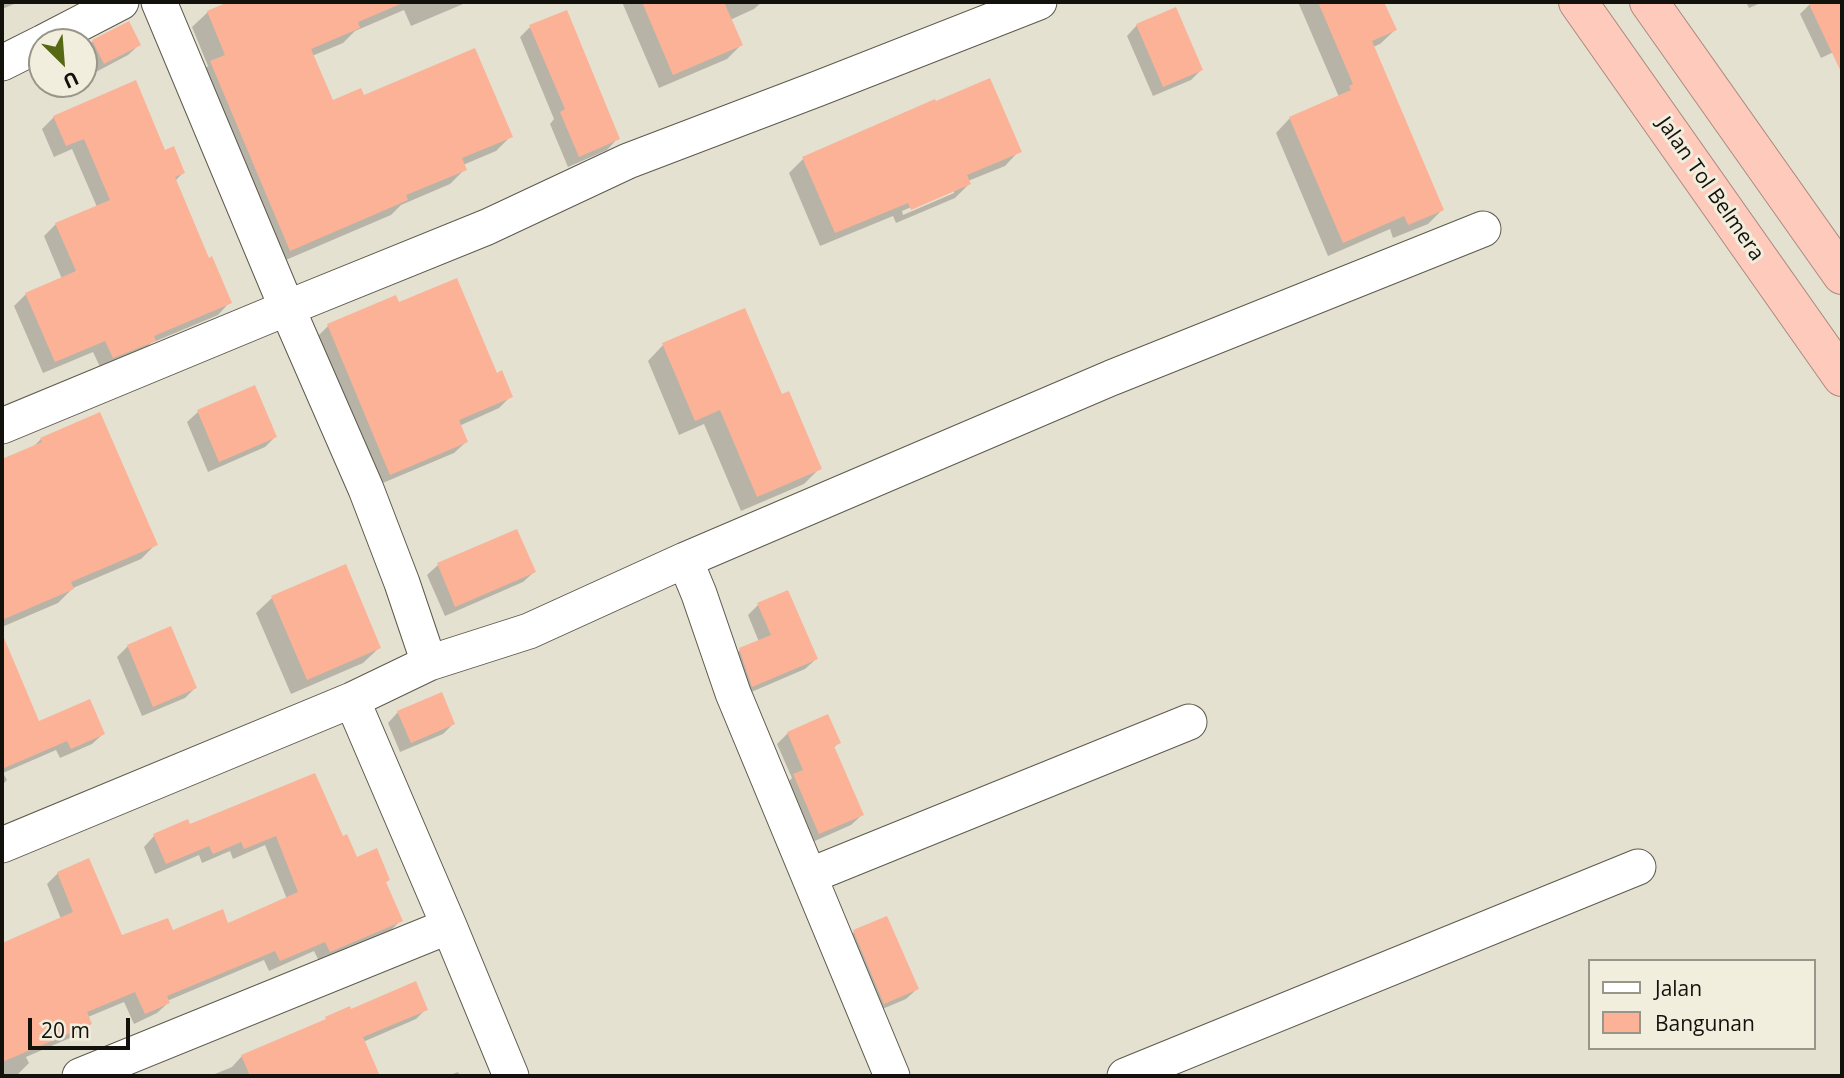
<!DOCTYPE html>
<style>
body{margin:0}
#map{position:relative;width:1844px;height:1078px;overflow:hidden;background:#e5e1d1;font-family:"Open Sans",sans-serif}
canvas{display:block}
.frame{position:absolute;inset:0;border:4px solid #12110c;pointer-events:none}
.legend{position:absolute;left:1588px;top:959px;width:228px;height:91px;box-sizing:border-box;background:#f2eede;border:2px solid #98968a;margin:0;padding:9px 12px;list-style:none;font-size:21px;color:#12110c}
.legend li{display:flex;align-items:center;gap:14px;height:35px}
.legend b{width:35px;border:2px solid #98968a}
.north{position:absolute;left:28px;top:28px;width:70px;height:70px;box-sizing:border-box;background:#f2eede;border:2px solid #98968a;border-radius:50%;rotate:155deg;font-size:19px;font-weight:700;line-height:28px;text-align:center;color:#12110c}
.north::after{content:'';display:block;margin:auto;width:24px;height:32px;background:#566813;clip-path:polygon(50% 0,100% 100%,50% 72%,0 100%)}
.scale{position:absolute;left:28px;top:1018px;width:102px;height:32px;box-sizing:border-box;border:4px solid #12110c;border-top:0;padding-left:9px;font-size:21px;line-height:24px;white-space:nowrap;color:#12110c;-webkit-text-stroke:5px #f2eede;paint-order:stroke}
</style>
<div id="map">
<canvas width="1844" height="1078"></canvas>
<div class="frame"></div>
<ul class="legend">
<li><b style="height:9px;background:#fff"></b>Jalan</li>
<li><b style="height:19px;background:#fbb297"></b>Bangunan</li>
</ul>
<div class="north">U</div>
<div class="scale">20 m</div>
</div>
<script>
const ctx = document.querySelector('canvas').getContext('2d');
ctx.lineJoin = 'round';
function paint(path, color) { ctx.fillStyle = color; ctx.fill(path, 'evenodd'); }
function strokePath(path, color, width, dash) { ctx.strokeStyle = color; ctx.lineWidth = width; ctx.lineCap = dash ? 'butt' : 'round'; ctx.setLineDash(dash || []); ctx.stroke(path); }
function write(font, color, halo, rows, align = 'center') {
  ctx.font = font + ' "Open Sans",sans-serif'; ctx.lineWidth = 6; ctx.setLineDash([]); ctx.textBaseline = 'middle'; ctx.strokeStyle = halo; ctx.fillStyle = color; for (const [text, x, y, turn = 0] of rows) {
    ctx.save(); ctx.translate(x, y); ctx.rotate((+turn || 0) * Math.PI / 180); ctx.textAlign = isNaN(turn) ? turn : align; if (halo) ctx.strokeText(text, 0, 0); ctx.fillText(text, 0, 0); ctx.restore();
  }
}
const shadow = new Path2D(`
 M 2,2 L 19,2 L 2,9 Z
 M 233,2 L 468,2 L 411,26 L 404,10 L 355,31 L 343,43 L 312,56 L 332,103 L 511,136 L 496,151 L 463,165 L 465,169 L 450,184 L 401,205 L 391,215 L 274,265 L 196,78 L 208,66 L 192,27 L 208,12 Z
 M 622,2 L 762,2 L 754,9 L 730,20 L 741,45 L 727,59 L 659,88 Z
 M 1298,2 L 1383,2 L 1395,30 L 1380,44 L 1373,47 L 1442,210 L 1428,224 L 1393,238 L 1390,229 L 1328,256 L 1276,133 L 1290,118 L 1339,97 Z
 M 1746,2 L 1763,2 L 1749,8 Z
 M 1815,2 L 1842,2 L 1842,48 L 1821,58 L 1800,14 L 1809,5 Z
 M 1137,25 L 1201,70 L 1191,80 L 1153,96 L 1127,36 Z
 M 530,27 L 617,139 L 607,150 L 568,167 L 550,124 L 554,119 L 520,37 Z
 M 93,41 L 139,45 L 128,55 L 94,73 L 84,55 L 84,50 Z
 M 54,117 L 165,152 L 183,173 L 175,181 L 208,260 L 229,303 L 218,315 L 151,343 L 142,352 L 101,369 L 93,352 L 43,373 L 14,306 L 26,294 L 62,279 L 44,236 L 56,224 L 97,207 L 72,149 L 54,157 L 42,129 Z
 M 1019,151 L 1005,166 L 968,181 L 969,184 L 955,198 L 896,223 L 893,216 L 820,246 L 789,173 L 803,159 ZM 954,189 L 954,193 L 903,215 L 902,211 Z
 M 398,305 L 496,375 L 511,396 L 499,408 L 459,426 L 466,442 L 454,453 L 378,485 L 317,337 L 328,326 Z
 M 663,345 L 781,397 L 820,468 L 804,484 L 741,511 L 704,424 L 679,435 L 648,361 Z
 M 198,412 L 275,437 L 265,447 L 208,472 L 187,422 Z
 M 41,439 L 155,545 L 141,559 L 73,588 L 58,603 L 2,627 L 2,461 L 32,448 Z
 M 438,565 L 534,572 L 523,582 L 445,616 L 427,575 Z
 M 272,598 L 379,648 L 363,663 L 291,694 L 256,613 Z
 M 758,605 L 816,659 L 805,669 L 742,696 L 729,660 L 740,650 L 759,642 L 748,615 Z
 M 128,646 L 195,688 L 185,698 L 142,716 L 117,657 Z
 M 8,652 L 38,724 L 103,734 L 92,744 L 60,758 L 56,750 L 3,773 L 7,780 L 2,785 L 2,655 Z
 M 398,712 L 453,724 L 443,734 L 400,752 L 388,723 Z
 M 788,733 L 839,743 L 833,748 L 862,815 L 851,825 L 808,844 L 784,786 L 792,778 L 777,744 Z
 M 189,826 L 342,838 L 356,859 L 384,883 L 400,921 L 390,931 L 319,961 L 314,951 L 269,971 L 264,960 L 167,1001 L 168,1003 L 157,1013 L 134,1024 L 124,1002 L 88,1017 L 90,1023 L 79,1034 L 26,1057 L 29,1063 L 18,1074 L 14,1076 L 2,1076 L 2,945 L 61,919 L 47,884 L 58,873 L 121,938 L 227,925 L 287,899 L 265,845 L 233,859 L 230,851 L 202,863 L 199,855 L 155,874 L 144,847 L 154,836 Z
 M 854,932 L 917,989 L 906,999 L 873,1013 L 844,942 Z
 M 426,1009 L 416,1019 L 363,1042 L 378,1076 L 210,1076 L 232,1067 L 242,1056 L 350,1011 Z
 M 458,1072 L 460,1076 L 448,1076 Z`);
const building = new Path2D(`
 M 228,2 L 405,2 L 358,22 L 360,28 L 311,49 L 333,100 L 361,88 L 364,95 L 475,48 L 513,137 L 462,158 L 467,170 L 406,195 L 408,200 L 290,251 L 210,61 L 225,55 L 207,11 Z
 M 642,2 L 724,2 L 743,45 L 673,75 Z
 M 1318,2 L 1384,2 L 1397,30 L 1372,41 L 1444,210 L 1408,225 L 1404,216 L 1343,243 L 1289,117 L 1351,90 L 1349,86 L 1353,84 Z
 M 1808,2 L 1842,2 L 1842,74 Z
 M 1176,7 L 1203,70 L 1163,87 L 1136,24 Z
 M 567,10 L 620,139 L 579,157 L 560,112 L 565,109 L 529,25 Z
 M 129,21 L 141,45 L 104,64 L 92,40 Z
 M 990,78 L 1022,152 L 967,175 L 971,184 L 911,210 L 908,203 L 835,233 L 802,157 L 935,99 L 936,101 Z
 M 136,80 L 165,150 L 174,146 L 185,173 L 175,177 L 209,258 L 212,256 L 232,303 L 154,336 L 156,341 L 113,358 L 105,341 L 55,362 L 25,293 L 76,271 L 55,223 L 110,200 L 84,139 L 66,146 L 53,116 Z
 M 457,278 L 497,373 L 502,370 L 513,397 L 459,420 L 468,442 L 390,475 L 327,324 L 396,295 L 399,302 Z
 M 745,308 L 782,394 L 789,391 L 822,469 L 757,497 L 720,410 L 695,421 L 662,343 Z
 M 255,385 L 277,437 L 219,462 L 197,410 Z
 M 100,412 L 158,545 L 71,582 L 74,589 L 2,620 L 2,459 L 42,442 L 40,438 Z
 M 517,529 L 536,572 L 455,607 L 437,563 Z
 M 346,564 L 381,648 L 307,680 L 271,596 Z
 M 788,590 L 818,659 L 752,687 L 739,648 L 771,635 L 757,603 Z
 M 171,626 L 197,688 L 153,707 L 127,645 Z
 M 2,633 L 39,721 L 90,699 L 105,734 L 71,749 L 67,741 L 2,769 Z
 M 442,692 L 455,724 L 411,743 L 397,711 Z
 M 828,714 L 841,743 L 834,746 L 864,815 L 819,834 L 793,774 L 803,770 L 787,732 Z
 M 315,773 L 343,836 L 347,834 L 357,857 L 377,848 L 390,880 L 386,882 L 403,921 L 330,952 L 325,942 L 280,961 L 275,951 L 167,996 L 170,1003 L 145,1014 L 135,992 L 87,1012 L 92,1024 L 2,1062 L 2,943 L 73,912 L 57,872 L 89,858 L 122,935 L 168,918 L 173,930 L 223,909 L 228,923 L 298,892 L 276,836 L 244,849 L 241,842 L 213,854 L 209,846 L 166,864 L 153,834 L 188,819 L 190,824 Z
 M 887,916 L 919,989 L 884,1004 L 853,930 Z
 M 416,981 L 428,1010 L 363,1037 L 380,1076 L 250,1076 L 241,1055 L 326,1019 L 325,1017 L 350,1006 L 351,1009 Z`);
const minor = new Path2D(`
 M 159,2 L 287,308 L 366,489 L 402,583 L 429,663
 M 44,42 L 121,2
 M 2,63 L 42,43
 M 2,426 L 287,308 L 487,227 L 628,161 L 817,89 L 1039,2
 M 685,560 L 1111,378 L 1483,229
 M 352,700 L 449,926 L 511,1076
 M 2,845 L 352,700 L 429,663 L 529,631 L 685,560 L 699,594 L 733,693 L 892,1076
 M 809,876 L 1189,722
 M 80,1076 L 449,926
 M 1125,1076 L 1638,867`);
const motorway = new Path2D(`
 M 1578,2 L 1842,377
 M 1649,2 L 1842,275`);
const streetNames = [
 ["Jalan Tol Belmera",1710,189,55]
];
paint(shadow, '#0003');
paint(building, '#fbb297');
strokePath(minor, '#5d594c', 37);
strokePath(motorway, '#ab897e', 40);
strokePath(minor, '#fff', 35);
strokePath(motorway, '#fecabc', 38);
write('21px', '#12110c', '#f2eede', streetNames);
</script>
